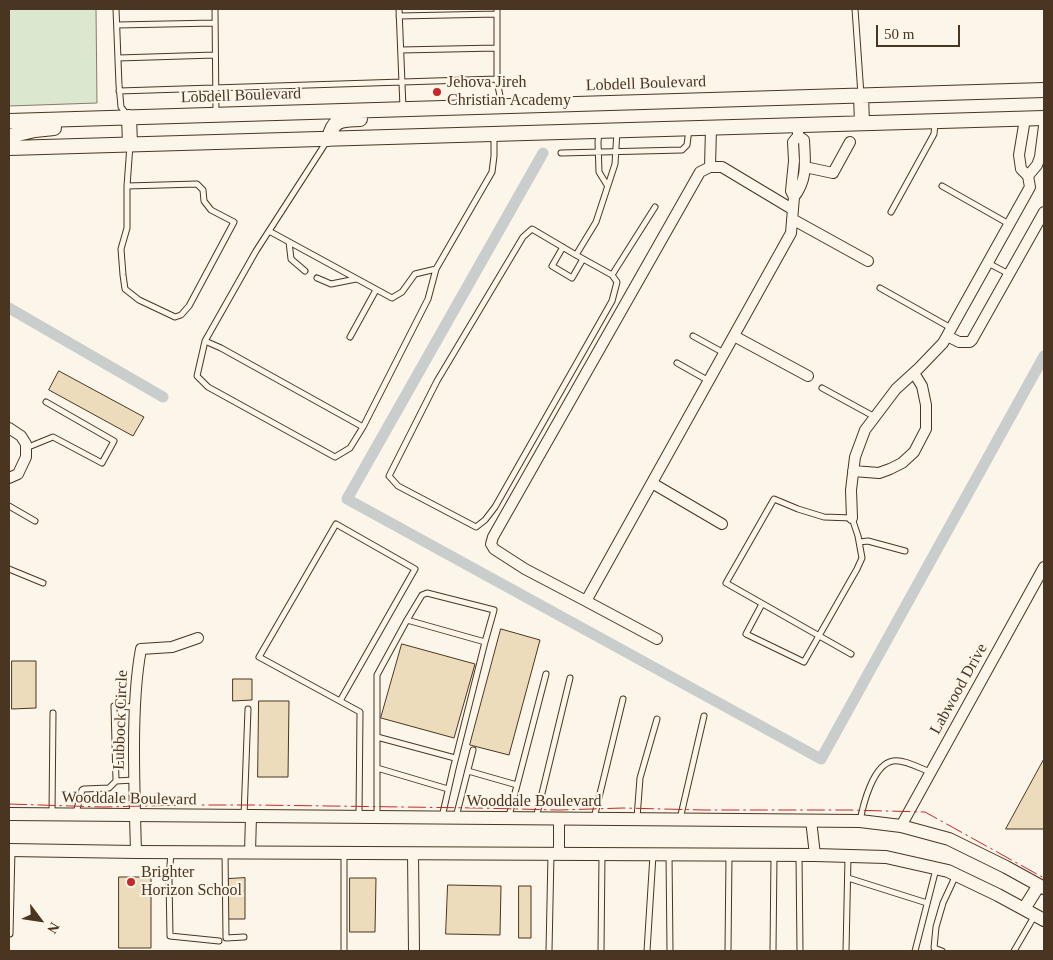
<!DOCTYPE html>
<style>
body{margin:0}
#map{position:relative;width:1053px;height:960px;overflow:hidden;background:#fbf6e9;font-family:Georgia,serif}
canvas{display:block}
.frame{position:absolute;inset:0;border:10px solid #4a3520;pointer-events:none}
.north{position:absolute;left:15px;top:895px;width:50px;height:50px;-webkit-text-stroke:4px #fbf6e9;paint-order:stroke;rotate:121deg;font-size:14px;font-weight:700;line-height:20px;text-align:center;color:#4a3520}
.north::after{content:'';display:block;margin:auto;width:18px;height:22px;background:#4a3520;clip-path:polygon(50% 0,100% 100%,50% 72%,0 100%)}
.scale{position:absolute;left:876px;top:25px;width:84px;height:22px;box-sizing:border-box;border:2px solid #4a3520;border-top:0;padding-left:6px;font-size:15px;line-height:18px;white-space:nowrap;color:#4a3520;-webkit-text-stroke:4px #fbf6e9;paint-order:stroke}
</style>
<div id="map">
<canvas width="1053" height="960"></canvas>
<div class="frame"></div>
<div class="north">N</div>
<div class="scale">50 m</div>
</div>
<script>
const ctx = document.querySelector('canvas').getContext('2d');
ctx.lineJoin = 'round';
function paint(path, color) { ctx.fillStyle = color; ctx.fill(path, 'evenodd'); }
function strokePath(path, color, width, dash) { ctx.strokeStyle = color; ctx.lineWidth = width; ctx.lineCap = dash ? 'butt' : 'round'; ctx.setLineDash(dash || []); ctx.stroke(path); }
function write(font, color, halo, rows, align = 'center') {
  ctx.font = font + ' Georgia,serif'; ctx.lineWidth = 4; ctx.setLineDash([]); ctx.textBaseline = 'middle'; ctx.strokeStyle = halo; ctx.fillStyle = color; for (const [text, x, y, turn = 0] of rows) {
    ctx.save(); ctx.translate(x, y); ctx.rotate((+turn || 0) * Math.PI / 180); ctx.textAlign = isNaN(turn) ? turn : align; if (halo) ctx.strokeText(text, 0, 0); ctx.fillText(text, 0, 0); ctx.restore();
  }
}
const green = new Path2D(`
 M 9,9 L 96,9 L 97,103 L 9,106 Z`);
const canal = new Path2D(`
 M 543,153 L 347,499 L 821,759 L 1044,356
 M 9,308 L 163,397`);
const building = new Path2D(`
 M 59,371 L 144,417 L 133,436 L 49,390 Z
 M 501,629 L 540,640 L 509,755 L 470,745 Z
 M 402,644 L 475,664 L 454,738 L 381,718 Z
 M 12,661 L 36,661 L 36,708 L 12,709 Z
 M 233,679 L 252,679 L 252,700 L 233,701 Z
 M 259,701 L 289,701 L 288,777 L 258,777 Z
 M 1044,759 L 1044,829 L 1006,829 Z
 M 119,877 L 151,877 L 151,948 L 119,948 Z
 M 245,878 L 245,919 L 228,919 L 228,879 Z
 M 350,878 L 376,878 L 375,932 L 350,932 Z
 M 448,885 L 501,886 L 500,935 L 446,934 Z
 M 519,886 L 531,886 L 531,938 L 519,938 Z`);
const service = new Path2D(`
 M 116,9 L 119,85 L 121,107 L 128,116
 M 215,9 L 216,114
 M 399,9 L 403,108
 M 497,9 L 497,81 L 502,106
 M 855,9 L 861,95
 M 399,16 L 497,14
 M 117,25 L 215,23
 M 401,50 L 497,48
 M 118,58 L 215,55
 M 119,91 L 497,79
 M 599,132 L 598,142 L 599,172 L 607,185
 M 327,141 L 256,251 L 205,341 L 221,348 L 363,427 L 428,299 L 436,269 L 492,172 L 494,156 L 494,135
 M 561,153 L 682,150 L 687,145 L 689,129
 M 127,186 L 197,184 L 203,190 L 204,201 L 211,210 L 234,222 L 189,306 L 181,315 L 175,317 L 139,300 L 125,289 L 123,275 L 121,249 L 127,228 L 127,186 L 130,145
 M 942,186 L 1009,224
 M 891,212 L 934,134 L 935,123
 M 269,231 L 392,298 L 402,292 L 415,274 L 436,269
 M 289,242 L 291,259 L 305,271
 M 563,247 L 552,266 L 572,278 L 583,259
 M 576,255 L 612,275 L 617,282 L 612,301 L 495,507 L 485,520 L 476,527 L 398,486 L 389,476 L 437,381 L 523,237 L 532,229 L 576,255 L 596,222 L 615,164 L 617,131
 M 988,263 L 1009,274
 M 612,275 L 655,207
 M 317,278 L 331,284 L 356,279
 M 880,288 L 951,328
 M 693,336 L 724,353
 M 350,337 L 376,290
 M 205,341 L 197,376 L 208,387 L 335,457 L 350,448 L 363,427
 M 677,363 L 709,381
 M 822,388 L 875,417
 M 26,448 L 53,437 L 102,463 L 114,441 L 46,402
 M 9,506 L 35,521
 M 859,542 L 868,541 L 905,551
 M 9,569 L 43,583
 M 762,604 L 746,634 L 804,662 L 857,569 L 862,558 L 858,536 L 852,518 L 824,517 L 798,509 L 774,499 L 726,583 L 851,654
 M 407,620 L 422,595 L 427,593 L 494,610 L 485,642
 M 340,701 L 415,569 L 336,524 L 259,657 L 360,712 L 359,816
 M 377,737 L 455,758
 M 377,768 L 448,789
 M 468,771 L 517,785
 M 134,780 L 116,781 L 114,706 L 135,707
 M 76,813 L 82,790 L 84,789 L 109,788 L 116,781
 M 52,814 L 53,713
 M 377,815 L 377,675 L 407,620 L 485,642 L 453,769 L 442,817
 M 244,816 L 248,709
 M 509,816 L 546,674
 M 456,817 L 473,750
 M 536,818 L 570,678
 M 594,818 L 623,699
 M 637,818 L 640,778 L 657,719
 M 680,819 L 704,716
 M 860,821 C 863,805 873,764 893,761 C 904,759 919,768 930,772
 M 171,852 L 169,879 L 170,936 L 219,941
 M 225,853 L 226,938 L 244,937
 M 669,854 L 670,951
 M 799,856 L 800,951
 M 848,878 L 927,903
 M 10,934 L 12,850
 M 344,949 L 344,853
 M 549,951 L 551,854
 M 601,951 L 602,854
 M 647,951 L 653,855
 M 728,951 L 729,855
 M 773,951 L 774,855
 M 846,951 L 848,857
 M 915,951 L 936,869
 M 942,951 L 934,948 L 936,927 L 943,903 L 956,875
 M 1014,951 L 1035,915`);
const minor = new Path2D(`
 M 798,125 L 798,136 L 793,142 L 794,161 L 791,191 L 794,197 C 808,179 805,162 804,140 L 798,136
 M 710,167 L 711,128
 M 805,167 L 833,173 L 850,142
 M 1028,176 L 1037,165 L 1040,157 L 1044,126
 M 792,219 L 868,261
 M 734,336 L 808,376
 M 947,336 L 959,342 L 970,342 L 972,340 L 1044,212
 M 9,428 L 21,436 L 26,444 L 26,457 L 18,474 L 9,478
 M 853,471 L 879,473 L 890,469 L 902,463 L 914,452 L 926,429 L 926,405 L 922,386 L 914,373
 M 652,483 L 722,524
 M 852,518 L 851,490 L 855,457 L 865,430 L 896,389 L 919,368 L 943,343 L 1030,187 L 1028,176 L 1021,169 L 1019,155 L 1025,119
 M 586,601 L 525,569 L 494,549 L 491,544 L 493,537 L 700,172 L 710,167 L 722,167 L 792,209
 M 657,639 L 586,601 L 791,233 L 794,197
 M 559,818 L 559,854
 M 811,820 L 815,855
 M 901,826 L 1044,567
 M 136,852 C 135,817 134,783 134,748 C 134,715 135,681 141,649 L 172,647 L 198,638
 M 250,852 L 251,816
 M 413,853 L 414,951`);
const tertiary = new Path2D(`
 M 9,814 L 860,821 L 901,826 L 949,839 L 1006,867 L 1044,888
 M 9,850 L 136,852 L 815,855 L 886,857 L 948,871 L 998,895 L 1044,920
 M 1024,909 L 1039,885`);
const secondary = new Path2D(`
 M 861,95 L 862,123
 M 129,117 L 130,144
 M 9,121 L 1044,90
 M 9,136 L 35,130 L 54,128
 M 329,139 C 333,118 342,120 360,119
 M 9,148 L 1044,118`);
const power = new Path2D(`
 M 9,804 L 103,807 L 184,805 L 255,805 L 477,808 L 559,810 L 623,808 L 704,810 L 848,810 L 925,812 L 1044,878`);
const markers = [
 [437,92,5,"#c62828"],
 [131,882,5,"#c62828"]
];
const poiNames = [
 ["Jehova Jireh",447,83],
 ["Christian Academy",447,101],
 ["Brighter",141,873],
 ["Horizon School",141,891]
];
const streetNames = [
 ["Lobdell Boulevard",646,84,-2],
 ["Lobdell Boulevard",241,96,-2],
 ["Labwood Drive",959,689,-61],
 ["Lubbock Circle",121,720,-88],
 ["Wooddale Boulevard",129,799,1],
 ["Wooddale Boulevard",534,802]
];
paint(green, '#dce7d0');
strokePath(green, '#887966', 1);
strokePath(canal, '#c9cecd', 11);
paint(building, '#ecdcbc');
strokePath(building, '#4a3520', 1);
strokePath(service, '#4a3520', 7);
strokePath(minor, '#4a3520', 12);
strokePath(tertiary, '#4a3520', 14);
strokePath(secondary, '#4a3520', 16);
strokePath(service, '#fbf6e9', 5);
strokePath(minor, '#fbf6e9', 10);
strokePath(tertiary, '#fbf6e9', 12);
strokePath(secondary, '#fbf6e9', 14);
strokePath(power, '#c62828', 1, [18, 4, 2.5, 4]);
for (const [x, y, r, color] of markers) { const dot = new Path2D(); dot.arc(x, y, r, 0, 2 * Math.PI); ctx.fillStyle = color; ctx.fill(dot); strokePath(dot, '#fbf6e9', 2); }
write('16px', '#4a3520', '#fbf6e9', poiNames, 'left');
write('16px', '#4a3520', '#fbf6e9', streetNames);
</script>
